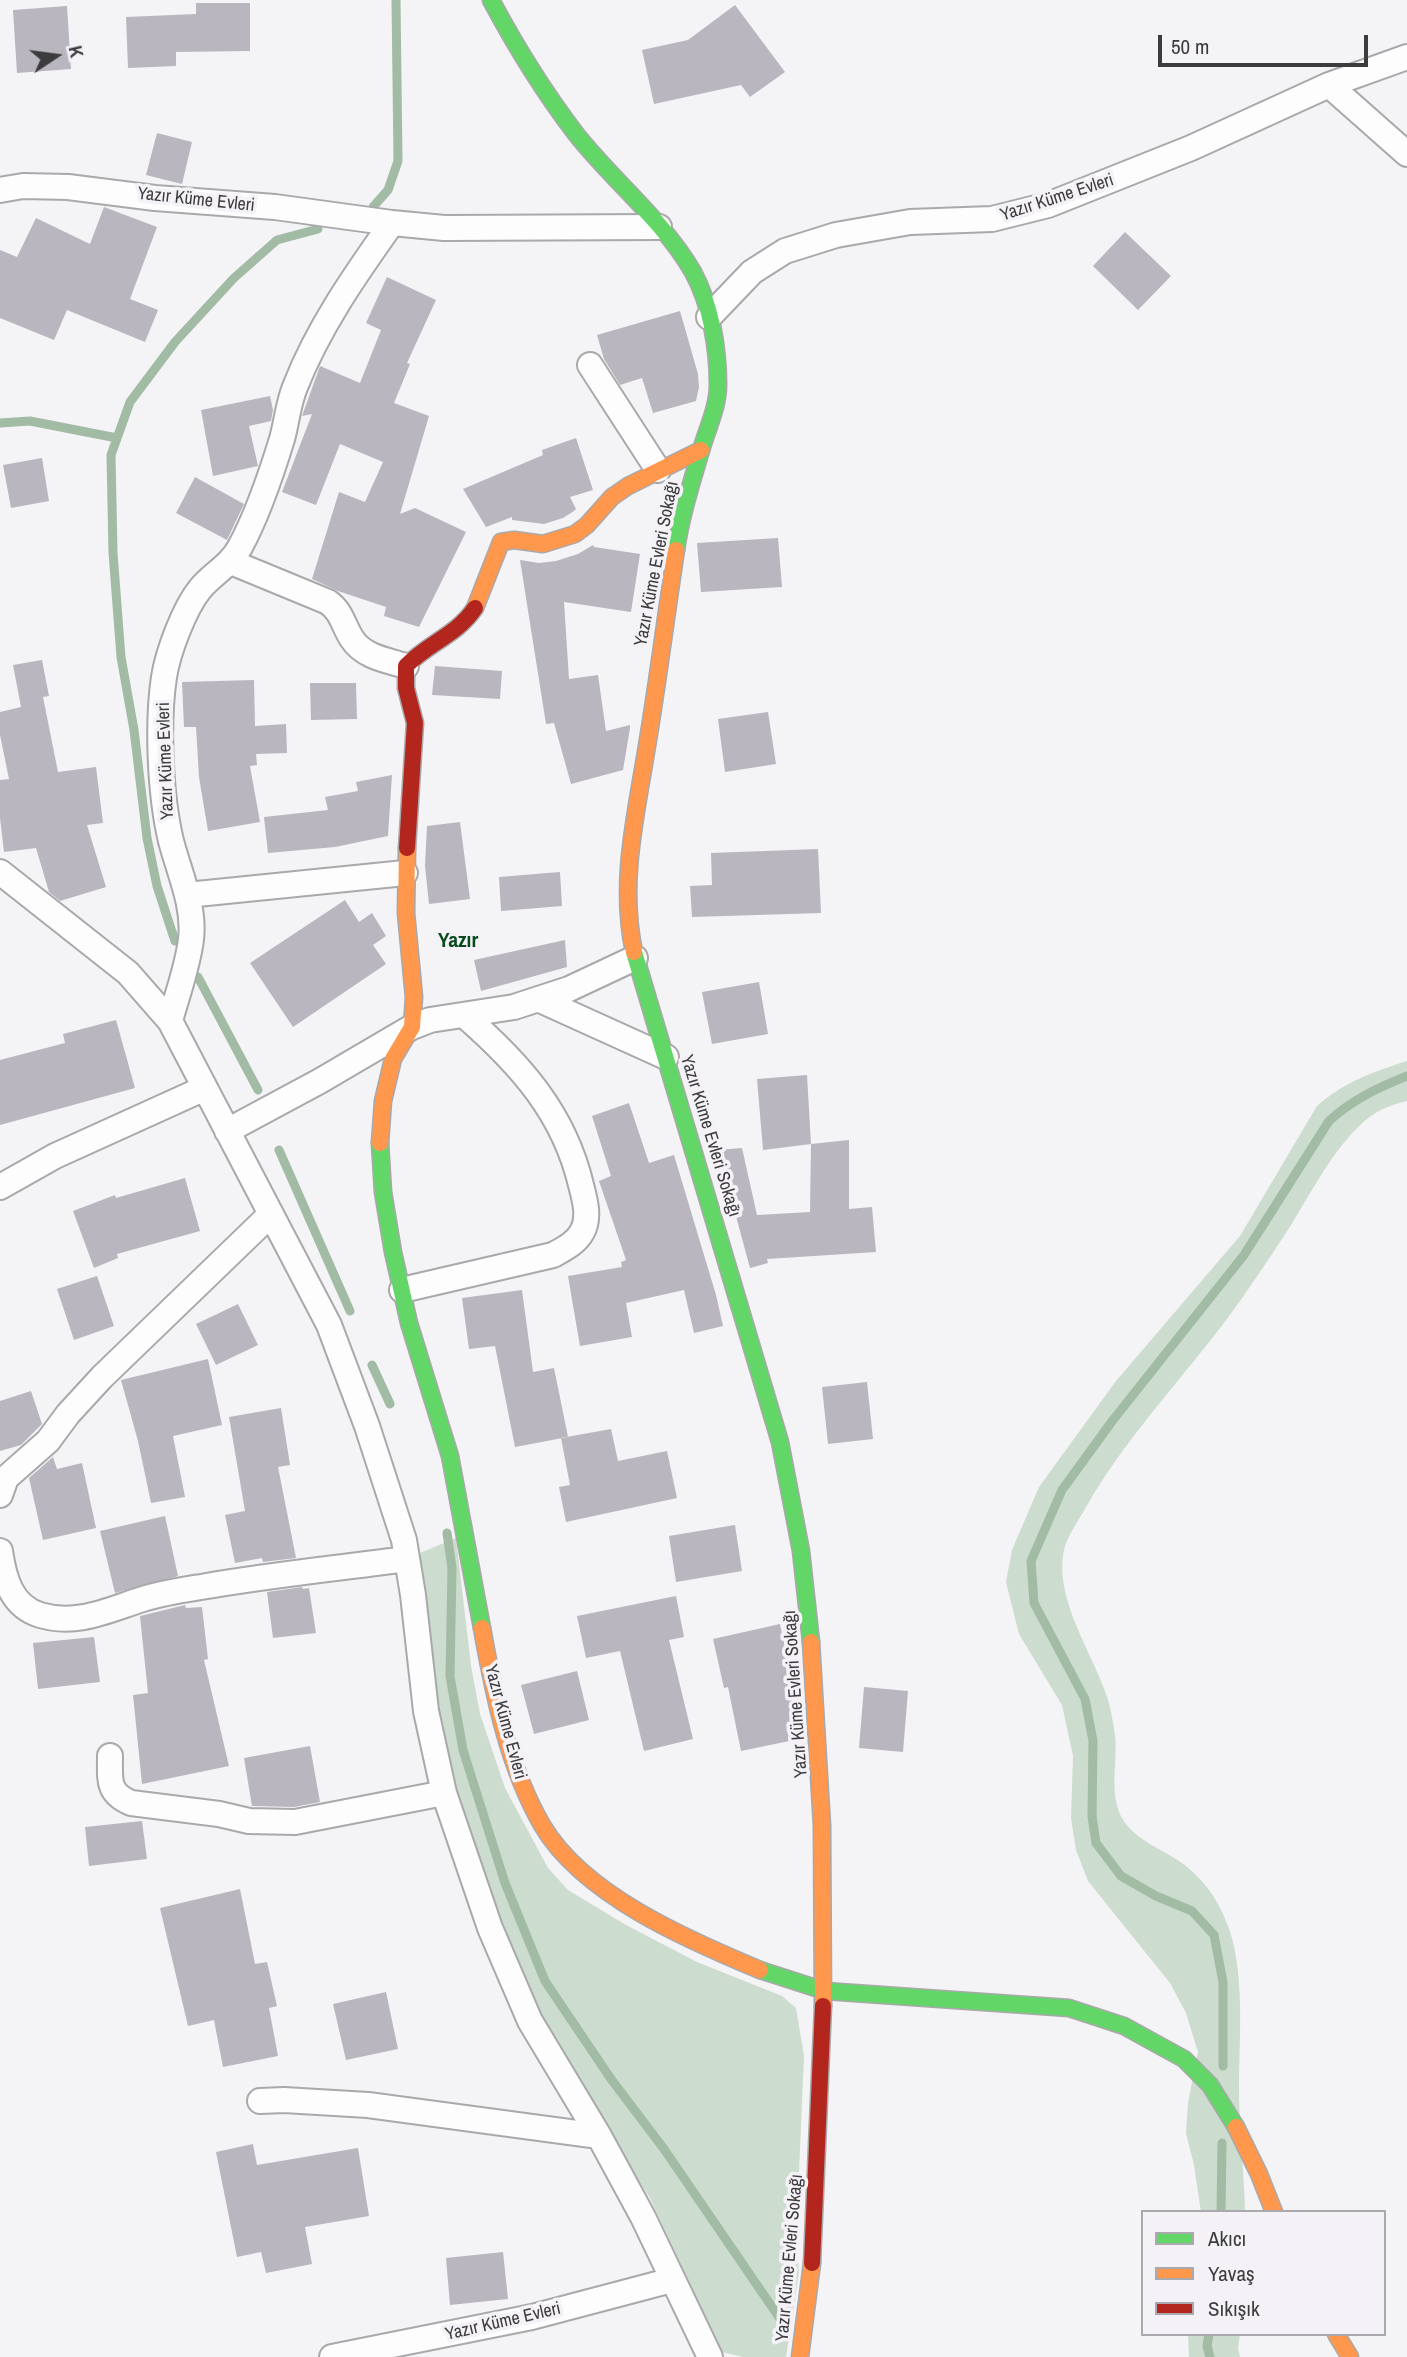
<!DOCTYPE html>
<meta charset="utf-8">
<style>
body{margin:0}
#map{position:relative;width:1407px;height:2357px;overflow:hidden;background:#f4f3f6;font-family:"Archivo Narrow",sans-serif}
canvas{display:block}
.legend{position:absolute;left:1141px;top:2210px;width:245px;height:126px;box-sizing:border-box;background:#f4f2f7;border:2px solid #aaa9ad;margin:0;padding:9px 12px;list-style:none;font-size:21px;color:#3c3b3d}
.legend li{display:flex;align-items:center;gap:14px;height:35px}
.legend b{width:35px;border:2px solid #aaa9ad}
.north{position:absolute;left:21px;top:21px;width:70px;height:70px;-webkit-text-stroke:5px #f4f2f7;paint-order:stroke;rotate:77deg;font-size:19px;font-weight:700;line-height:28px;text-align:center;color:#3c3b3d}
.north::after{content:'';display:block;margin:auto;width:24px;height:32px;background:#3c3b3d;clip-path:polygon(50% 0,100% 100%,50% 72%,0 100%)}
.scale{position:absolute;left:1158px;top:35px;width:210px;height:32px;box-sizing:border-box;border:4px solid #3c3b3d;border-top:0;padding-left:9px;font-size:21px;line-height:24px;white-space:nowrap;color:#3c3b3d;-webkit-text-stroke:5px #f4f2f7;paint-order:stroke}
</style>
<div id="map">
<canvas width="1407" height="2357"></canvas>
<ul class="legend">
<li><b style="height:9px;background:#63d668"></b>Akıcı</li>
<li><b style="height:9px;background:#ff974d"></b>Yavaş</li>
<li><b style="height:9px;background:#b3261e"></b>Sıkışık</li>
</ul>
<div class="north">K</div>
<div class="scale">50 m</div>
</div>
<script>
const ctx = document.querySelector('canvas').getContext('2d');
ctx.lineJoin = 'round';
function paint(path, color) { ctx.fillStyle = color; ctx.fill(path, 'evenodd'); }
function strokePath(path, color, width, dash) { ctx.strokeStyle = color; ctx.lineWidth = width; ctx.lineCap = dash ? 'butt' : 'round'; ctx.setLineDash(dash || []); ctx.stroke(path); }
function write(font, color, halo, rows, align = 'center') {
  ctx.font = font + ' "Archivo Narrow",sans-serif'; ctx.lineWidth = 7; ctx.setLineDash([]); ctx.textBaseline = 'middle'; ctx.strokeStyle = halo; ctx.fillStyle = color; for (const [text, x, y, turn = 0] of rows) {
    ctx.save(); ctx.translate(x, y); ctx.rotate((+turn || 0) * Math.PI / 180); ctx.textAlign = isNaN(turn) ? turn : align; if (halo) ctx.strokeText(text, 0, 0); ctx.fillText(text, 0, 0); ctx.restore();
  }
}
const green = new Path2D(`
 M 1407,1061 L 1407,1101 C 1394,1104 1382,1108 1371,1116 C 1338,1140 1312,1191 1291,1225 C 1278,1245 1265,1265 1251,1285 C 1200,1362 1131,1427 1085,1509 C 1077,1523 1065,1539 1063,1555 C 1056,1602 1093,1654 1107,1697 C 1111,1708 1113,1723 1115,1735 C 1118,1763 1107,1800 1126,1824 C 1139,1841 1161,1849 1179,1861 C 1201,1876 1216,1896 1226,1921 C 1246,1968 1239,2038 1239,2088 C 1239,2129 1244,2171 1245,2212 L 1201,2212 L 1194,2165 L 1186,2133 L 1188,2103 L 1198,2052 L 1186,2013 L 1170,1983 L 1088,1881 L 1076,1850 L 1071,1818 L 1073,1756 L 1062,1705 L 1019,1634 L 1006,1582 L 1012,1550 L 1039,1487 L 1116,1381 L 1240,1236 L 1317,1106 C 1344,1082 1373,1072 1407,1061 Z
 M 456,1538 L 471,1666 L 480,1714 L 505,1788 L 548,1868 L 568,1890 L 626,1925 L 697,1962 L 782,1996 L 796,2008 L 804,2056 L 796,2241 L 799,2272 L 786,2357 L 743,2357 L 722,2352 L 650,2198 L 603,2126 L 537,2014 L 491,1898 L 465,1821 L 446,1753 L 432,1678 L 420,1553 Z
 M 1188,2334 L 1240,2334 L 1238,2348 L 1240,2357 L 1189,2357 Z`);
const stream = new Path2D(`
 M 373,207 L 388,190 L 398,161 L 396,0
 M 0,423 L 30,421 L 117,438
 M 175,941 L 157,886 L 147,838 L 134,730 L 121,657 L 113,553 L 111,455 L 130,402 L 175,342 L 234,278 L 277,240 L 318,229
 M 198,977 L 258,1090
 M 279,1150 L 350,1311
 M 372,1365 L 390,1404
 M 447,1533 L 452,1568 L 450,1676 L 463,1750 L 505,1883 L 545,1981 L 611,2079 L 664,2149 L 783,2323
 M 1223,2066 L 1223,1982 L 1214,1935 L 1192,1911 L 1156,1896 L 1121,1876 L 1096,1843 L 1092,1816 L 1093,1741 L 1085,1699 L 1034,1603 L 1031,1561 L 1062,1490 L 1113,1420 L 1244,1255 L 1329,1121 C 1353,1099 1378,1088 1407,1076
 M 1221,2212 L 1222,2143
 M 1209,2334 L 1207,2346 L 1210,2357`);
const building = new Path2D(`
 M 196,3 L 250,3 L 250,51 L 176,52 L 176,66 L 128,68 L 126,17 L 196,14 Z
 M 735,5 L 785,72 L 750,97 L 741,85 L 654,104 L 642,50 L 688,40 Z
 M 67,6 L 71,69 L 17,73 L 13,10 Z
 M 157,133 L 192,142 L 182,184 L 146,175 Z
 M 104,207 L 157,227 L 130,299 L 158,310 L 145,342 L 67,310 L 54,340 L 0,318 L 0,250 L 17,257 L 36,218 L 90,244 Z
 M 1125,232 L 1171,276 L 1138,310 L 1093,266 Z
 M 387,277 L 436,300 L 407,363 L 410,364 L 394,403 L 429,416 L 400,514 L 415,508 L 466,532 L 419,627 L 384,616 L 386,607 L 338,591 L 312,579 L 339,492 L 365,502 L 383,462 L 340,444 L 316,505 L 282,492 L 312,414 L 302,416 L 320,366 L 360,383 L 381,330 L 366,323 Z
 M 680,311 L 698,374 L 699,387 L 696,401 L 653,413 L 642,378 L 620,385 L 604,359 L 597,335 Z
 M 270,396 L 273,410 L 271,421 L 249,426 L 258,466 L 213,476 L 201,410 Z
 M 576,438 L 593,490 L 570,497 L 576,509 L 574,511 L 563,518 L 544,524 L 512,520 L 512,517 L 486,527 L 463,489 L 543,455 L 542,450 Z
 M 42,458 L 49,501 L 11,508 L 3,465 Z
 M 195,477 L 244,504 L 227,540 L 176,513 Z
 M 778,538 L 782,587 L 701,592 L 697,543 Z
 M 593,545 L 594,547 L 640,554 L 631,612 L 564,602 L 569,679 L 598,675 L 606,731 L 630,725 L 630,728 L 623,770 L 571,784 L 554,723 L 546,724 L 520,560 L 539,563 L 556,561 L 578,554 Z
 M 42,660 L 49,696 L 43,697 L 58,772 L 96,767 L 103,823 L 87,825 L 106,887 L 60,901 L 49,892 L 36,848 L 4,852 L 0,818 L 0,780 L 9,779 L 0,735 L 0,712 L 21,707 L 13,665 Z
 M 435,666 L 502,671 L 500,699 L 432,695 Z
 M 254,680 L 255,726 L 286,724 L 287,753 L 256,754 L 257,765 L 250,766 L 260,822 L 208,831 L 199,777 L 196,727 L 184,727 L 182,682 Z
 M 310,683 L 356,683 L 357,719 L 311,720 Z
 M 768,712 L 776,764 L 725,772 L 718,719 Z
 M 392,775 L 388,836 L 335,847 L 268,853 L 264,817 L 328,810 L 325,797 L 358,791 L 356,782 Z
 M 460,822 L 470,899 L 429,904 L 425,866 L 427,826 Z
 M 818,849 L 821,913 L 692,917 L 690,886 L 712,885 L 711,853 Z
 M 560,872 L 562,906 L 501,911 L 499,877 Z
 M 345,900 L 359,922 L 372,913 L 386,936 L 373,945 L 386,964 L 293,1027 L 250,963 Z
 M 565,940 L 567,967 L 481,991 L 474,960 Z
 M 759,982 L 768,1034 L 712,1044 L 702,992 Z
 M 116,1020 L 135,1088 L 0,1125 L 0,1060 L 65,1043 L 63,1034 Z
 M 807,1075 L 811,1144 L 763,1150 L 757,1079 Z
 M 629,1103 L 649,1163 L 674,1155 L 716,1295 L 723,1326 L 694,1333 L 684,1290 L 626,1303 L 632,1337 L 580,1346 L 568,1276 L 622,1267 L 621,1262 L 626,1260 L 599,1181 L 611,1176 L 592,1116 Z
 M 849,1140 L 849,1209 L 872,1207 L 876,1252 L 767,1259 L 768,1263 L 750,1268 L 718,1150 L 742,1148 L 757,1215 L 810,1212 L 811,1144 Z
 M 185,1178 L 200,1231 L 117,1254 L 118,1258 L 94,1268 L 73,1211 L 115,1195 L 116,1198 Z
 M 97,1276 L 114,1326 L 74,1340 L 57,1289 Z
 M 522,1290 L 533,1372 L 554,1368 L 568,1437 L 515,1447 L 495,1346 L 469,1349 L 462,1298 Z
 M 238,1304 L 258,1345 L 216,1365 L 196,1324 Z
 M 208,1359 L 222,1425 L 173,1436 L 185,1497 L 151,1503 L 138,1441 L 121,1380 Z
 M 867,1382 L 873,1439 L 828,1444 L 822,1387 Z
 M 31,1391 L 42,1424 L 21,1445 L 0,1451 L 0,1401 Z
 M 281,1408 L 290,1465 L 278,1467 L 296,1558 L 263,1562 L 262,1558 L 235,1563 L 225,1515 L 245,1511 L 229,1417 Z
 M 611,1429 L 618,1461 L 667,1451 L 677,1498 L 566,1522 L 559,1487 L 570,1485 L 561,1438 Z
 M 53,1457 L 57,1469 L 82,1463 L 96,1528 L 43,1540 L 29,1478 Z
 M 165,1516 L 178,1576 L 115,1593 L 100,1531 Z
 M 735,1525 L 742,1571 L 676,1582 L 669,1536 Z
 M 302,1587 L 303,1589 L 309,1588 L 316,1633 L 273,1638 L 267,1592 Z
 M 676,1596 L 684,1637 L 669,1640 L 693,1739 L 644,1751 L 620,1651 L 586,1658 L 577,1616 Z
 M 185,1605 L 186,1608 L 202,1607 L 208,1659 L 204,1660 L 229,1766 L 142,1784 L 133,1695 L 148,1693 L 140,1616 Z
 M 780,1624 L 797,1707 L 799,1739 L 741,1751 L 728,1687 L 724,1688 L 713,1639 Z
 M 94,1637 L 100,1682 L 38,1689 L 33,1643 Z
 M 577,1671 L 589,1720 L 534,1734 L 521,1685 Z
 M 864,1687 L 908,1691 L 903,1752 L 859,1748 Z
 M 310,1746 L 320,1802 L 294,1807 L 252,1806 L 244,1758 Z
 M 142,1821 L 147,1859 L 89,1866 L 85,1827 Z
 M 240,1889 L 255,1964 L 267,1962 L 277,2006 L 269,2008 L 278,2056 L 223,2067 L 214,2020 L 188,2026 L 160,1908 Z
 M 386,1992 L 398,2049 L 346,2060 L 333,2004 Z
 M 253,2144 L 257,2165 L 358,2148 L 369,2216 L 305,2227 L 312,2264 L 266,2273 L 261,2252 L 237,2257 L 216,2152 Z
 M 503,2252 L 508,2299 L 450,2305 L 446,2258 Z`);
const street = new Path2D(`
 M 1329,85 L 1407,154
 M 0,190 L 23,186 L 68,187 L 155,198 L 275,207 L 392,223 L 444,228 L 659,227
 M 709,317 L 752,272 L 785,251 L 836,235 L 910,222 L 992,219 L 1048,205 L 1191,148 L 1329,85 L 1407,57
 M 590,365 L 658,470
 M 231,562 L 328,602 C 342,612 343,625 352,639 C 364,657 386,660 406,666
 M 0,872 L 128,973 L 170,1021 L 329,1325 L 367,1426 L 404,1540 L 413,1595 L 426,1711 L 444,1793 L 490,1928 L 530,2021 L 599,2136 L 643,2217 L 710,2357
 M 187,895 L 405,873
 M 538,999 L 666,1057
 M 170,1021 C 177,995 188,966 191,939 C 195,906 179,872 171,841 C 160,795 157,724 164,677 C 168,652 184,609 200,589 C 213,573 230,566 240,547 C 258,514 271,475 282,439 C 287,421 288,404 295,387 C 318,328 355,275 392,223
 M 227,1131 L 320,1081 L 412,1027 L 430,1020 L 514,1007 L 569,989 L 635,958
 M 0,1187 L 55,1156 L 205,1088
 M 402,1290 L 553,1255 C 564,1249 576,1243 582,1232 C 590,1218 585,1200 581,1185 C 564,1113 520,1064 465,1016
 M 0,1495 L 6,1478 L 48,1441 L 68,1414 L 102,1377 L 271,1214
 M 0,1551 C 4,1578 11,1606 40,1615 C 77,1626 108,1610 143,1599 C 162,1593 182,1590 201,1587 C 269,1575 339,1568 407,1559
 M 110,1756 C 110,1780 107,1793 131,1803 L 219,1814 L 249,1821 L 295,1822 L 444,1793
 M 260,2101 L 284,2100 L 368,2105 L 599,2136
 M 332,2357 L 532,2317 L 672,2280`);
const fast = new Path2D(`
 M 491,0 C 516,47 544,92 576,134 C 613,181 663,220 693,272 C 711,305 718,348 718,385 C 718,406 708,427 702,447 C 692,481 681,515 676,550
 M 634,952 L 780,1442 L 801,1551 L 811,1642
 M 380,1143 L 383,1192 L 393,1252 L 409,1323 L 450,1456 L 482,1628
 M 760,1970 L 825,1991 L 1069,2008 L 1124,2026 L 1184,2059 L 1210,2085 L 1236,2127`);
const slow = new Path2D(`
 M 475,608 L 501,542 L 514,540 L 543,544 L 575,534 L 587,525 L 612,497 L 628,486 L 701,450
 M 634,952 C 619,882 636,815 647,746 C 658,680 666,615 676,550
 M 380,1143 L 383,1101 L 393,1059 L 412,1027 L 414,997 L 406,913 L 407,848
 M 482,1628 C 494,1695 508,1766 542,1825 C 583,1895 688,1940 760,1970
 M 811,1642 L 822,1826 L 823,2006
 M 1236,2127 L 1259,2174 L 1274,2212
 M 1336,2334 L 1350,2357
 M 800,2357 L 812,2263`);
const jam = new Path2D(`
 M 407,848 L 415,723 L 406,688 L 406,666 C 428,643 457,635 475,608
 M 812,2263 L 823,2006`);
const streetNames = [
 ["Yazır Küme Evleri",1057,198,-18],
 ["Yazır Küme Evleri",196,200,6],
 ["Yazır Küme Evleri Sokağı",657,564,-79],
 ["Yazır Küme Evleri",166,761,-92],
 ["Yazır Küme Evleri Sokağı",710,1136,73],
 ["Yazır Küme Evleri Sokağı",796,1694,-94],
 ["Yazır Küme Evleri",505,1722,75],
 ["Yazır Küme Evleri Sokağı",790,2258,-85],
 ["Yazır Küme Evleri",503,2322,-13]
];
const quarterNames = [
 ["Yazır",458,941]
];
paint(green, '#ccdcce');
strokePath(stream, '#a1bba4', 9);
paint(building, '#bab6bf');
strokePath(street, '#a9a8aa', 28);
strokePath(fast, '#a9a8aa', 19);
strokePath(slow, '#a9a8aa', 19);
strokePath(jam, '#a9a8aa', 19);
strokePath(street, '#fdfdfe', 24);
strokePath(fast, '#63d668', 16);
strokePath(slow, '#ff974d', 16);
strokePath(jam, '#b3261e', 16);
write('18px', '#3c3b3d', '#f4f2f7', streetNames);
write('bold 21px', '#074a1b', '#f4f2f7', quarterNames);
</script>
